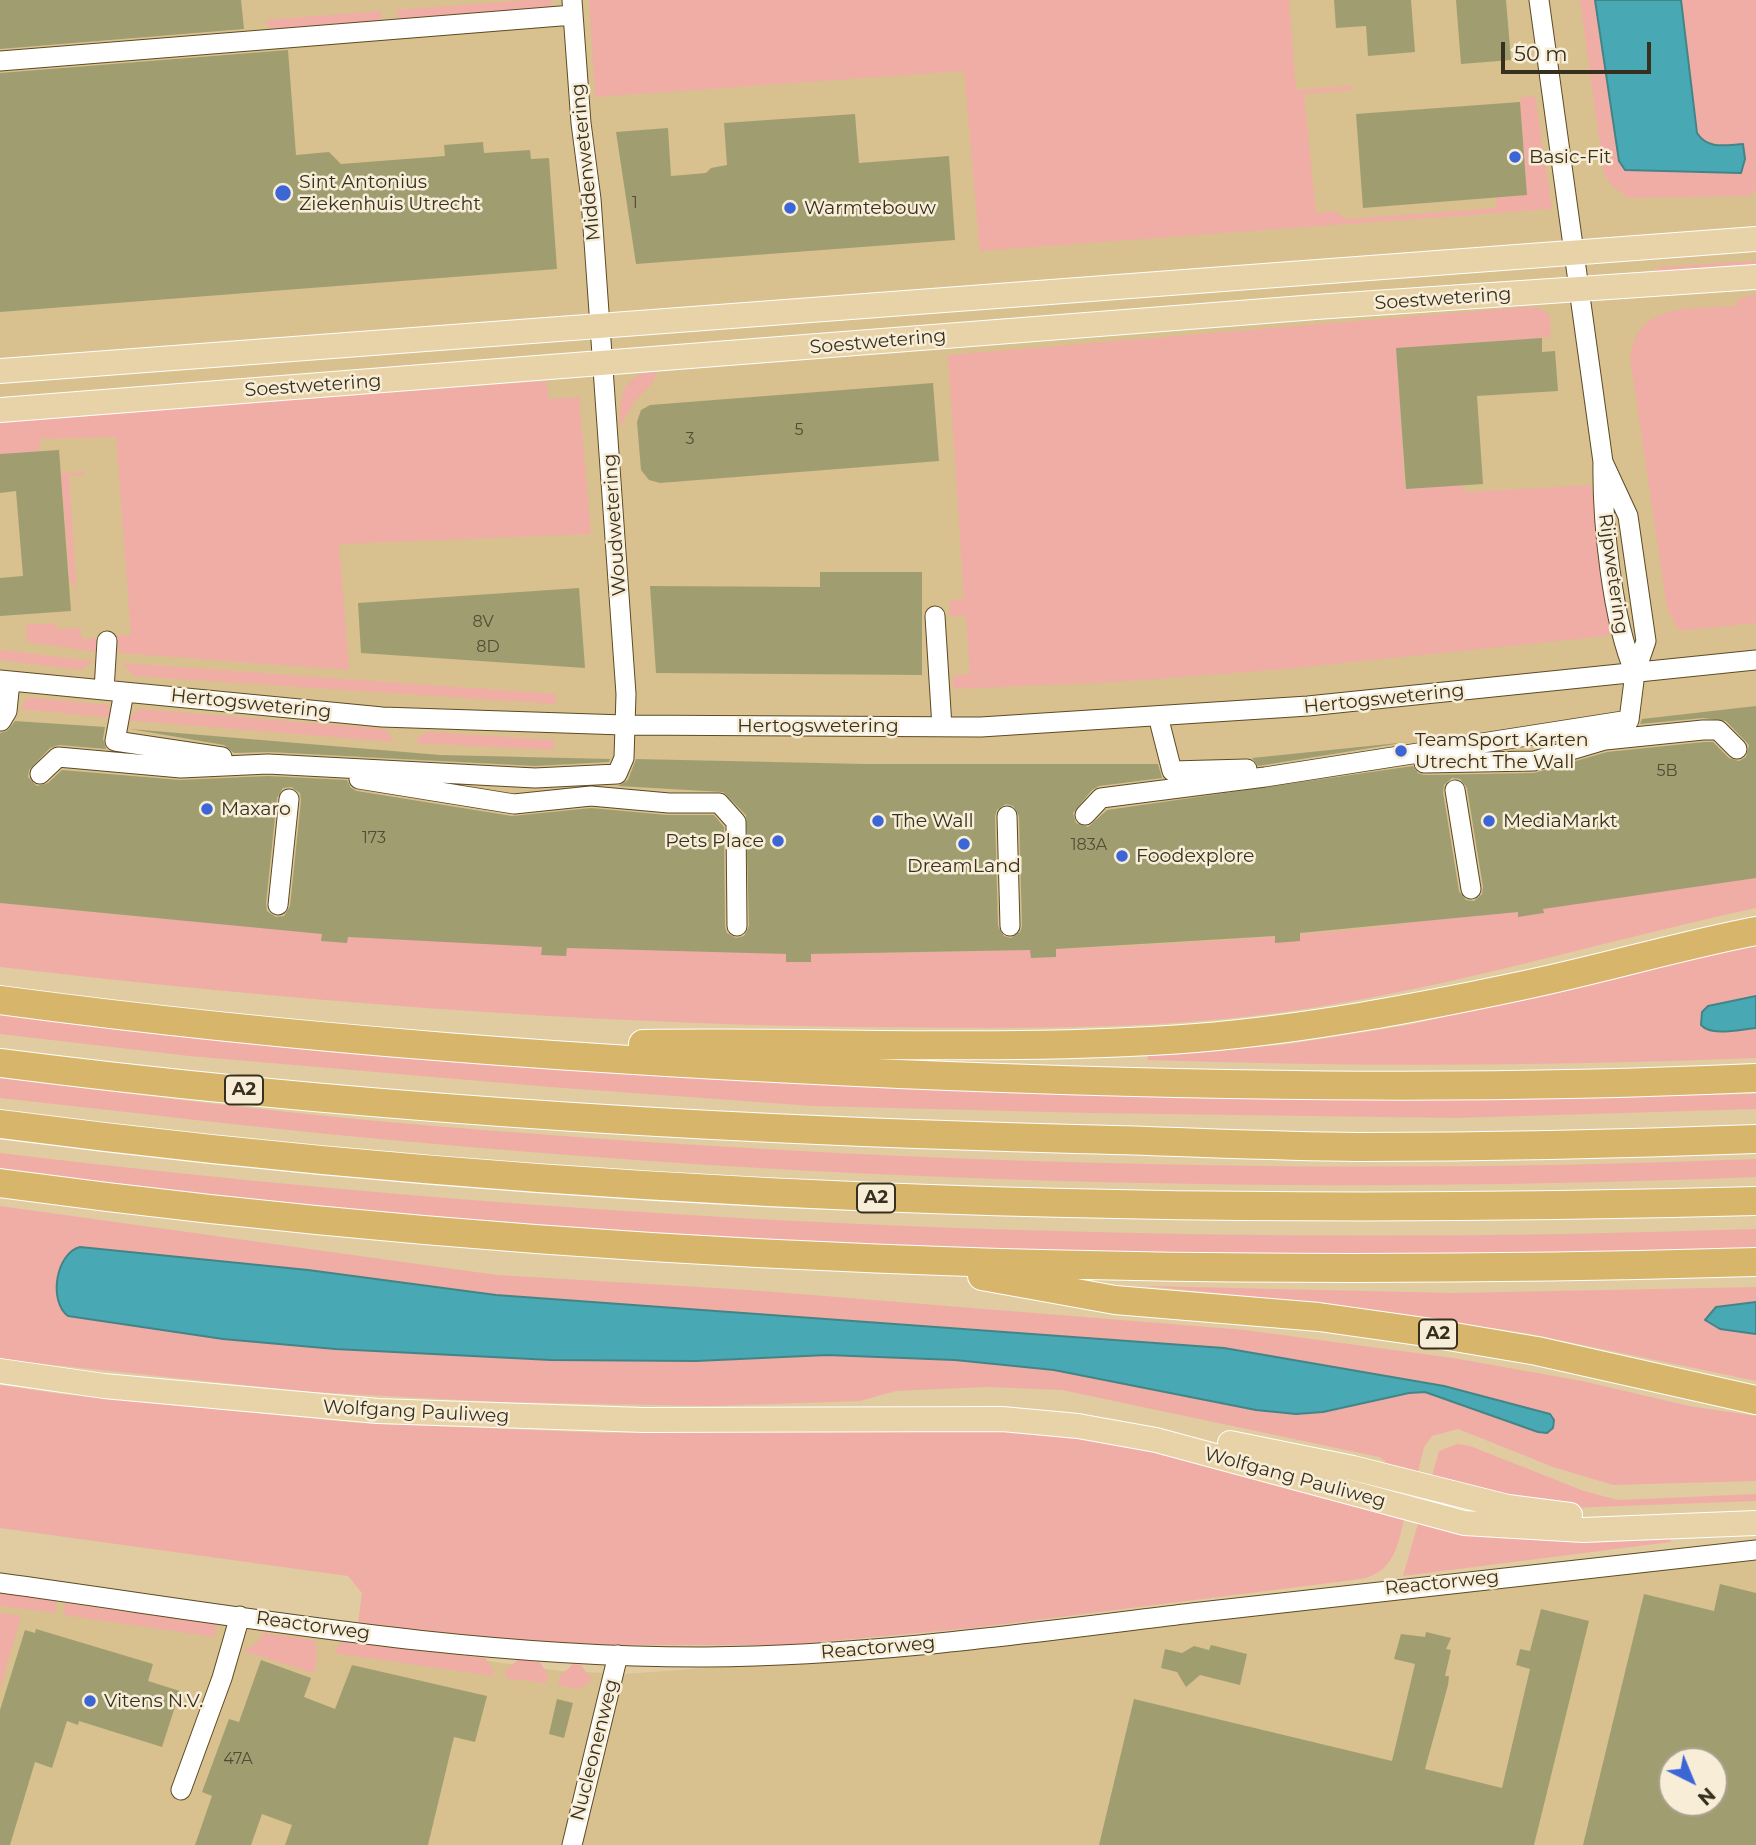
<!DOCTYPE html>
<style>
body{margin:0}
#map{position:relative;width:1756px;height:1845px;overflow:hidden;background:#e0cca0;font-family:Montserrat,sans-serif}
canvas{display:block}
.north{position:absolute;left:1658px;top:1747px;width:70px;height:70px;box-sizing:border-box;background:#f8eed8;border:2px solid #aba28e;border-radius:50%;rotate:137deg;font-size:19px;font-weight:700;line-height:28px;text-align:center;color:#38301f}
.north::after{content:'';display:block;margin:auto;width:24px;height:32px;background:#3c65d6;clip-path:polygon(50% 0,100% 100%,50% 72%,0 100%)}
.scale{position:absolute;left:1501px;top:42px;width:150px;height:32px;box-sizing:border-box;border:4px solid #38301f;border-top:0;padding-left:9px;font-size:21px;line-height:24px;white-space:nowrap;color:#38301f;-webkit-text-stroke:5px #f8eed8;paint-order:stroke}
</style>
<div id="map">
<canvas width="1756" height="1845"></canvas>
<div class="north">N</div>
<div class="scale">50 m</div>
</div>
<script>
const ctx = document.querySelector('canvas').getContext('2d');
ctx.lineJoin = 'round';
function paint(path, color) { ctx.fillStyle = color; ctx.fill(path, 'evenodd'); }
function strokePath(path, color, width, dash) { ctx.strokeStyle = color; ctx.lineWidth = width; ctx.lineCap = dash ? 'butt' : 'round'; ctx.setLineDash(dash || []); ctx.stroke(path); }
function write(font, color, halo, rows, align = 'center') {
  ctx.font = font + ' Montserrat,sans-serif'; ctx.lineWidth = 5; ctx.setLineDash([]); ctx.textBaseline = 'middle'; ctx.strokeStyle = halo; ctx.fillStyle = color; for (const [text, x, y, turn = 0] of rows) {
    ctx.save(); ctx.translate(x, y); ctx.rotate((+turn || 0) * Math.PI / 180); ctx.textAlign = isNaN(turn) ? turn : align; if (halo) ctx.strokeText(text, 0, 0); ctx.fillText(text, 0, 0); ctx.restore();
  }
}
const built = new Path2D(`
 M 0,0 L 1756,0 L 1756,902 L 1351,966 L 0,946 Z
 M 1756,1558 L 1756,1845 L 0,1845 L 0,1594 L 561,1671 L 625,1674 L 964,1649 ZM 1672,1761 L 1714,1761 L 1714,1803 L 1672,1803 Z`);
const green = new Path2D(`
 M 530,0 L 551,0 L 552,13 L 398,25 L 397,10 Z
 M 589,0 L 1289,0 L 1296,90 L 1353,86 L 1354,90 L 1304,94 L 1316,213 L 1334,211 L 1346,219 L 1496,208 L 1496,198 L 1527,195 L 1520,98 L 1535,96 L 1552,209 L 980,251 L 964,71 L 595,97 Z
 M 1580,0 L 1595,0 L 1619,161 L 1625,170 L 1741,173 L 1745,159 L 1743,144 C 1726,145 1708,150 1697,133 L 1681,0 L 1756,0 L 1756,190 L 1750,196 L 1629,198 L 1612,186 L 1604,174 Z
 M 381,11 L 382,26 L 271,31 L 265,20 Z
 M 1756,261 L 1756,268 L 1657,276 L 1657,267 Z
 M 1756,294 L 1756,623 L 1679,631 L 1667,608 L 1630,357 C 1639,300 1692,310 1737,306 L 1737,300 Z
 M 1526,307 L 1539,308 L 1550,315 L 1551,337 L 1396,348 L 1405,489 L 1463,485 L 1464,492 L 1591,485 L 1612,631 L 1607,636 L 1285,669 L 1117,682 L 953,689 L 953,675 L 970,674 L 966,616 L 950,616 L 949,601 L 964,599 L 948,355 Z
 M 657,372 L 652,384 L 634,402 L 620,427 C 618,400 623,371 657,372 Z
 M 546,381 L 549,399 L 579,397 L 591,534 L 339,544 L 349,670 L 119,653 L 117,636 L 131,635 L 116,437 L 40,439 L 40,451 L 0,454 L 0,421 Z
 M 85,472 L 85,475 L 69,476 L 78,616 L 75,584 L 70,584 L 61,473 Z
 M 56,623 L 56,629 L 80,628 L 82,639 L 96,638 L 97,652 L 27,642 L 26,625 Z
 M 0,650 L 93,661 L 81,670 L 0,660 Z
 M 122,663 L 556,694 L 555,704 L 134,676 Z
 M 27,697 L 108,705 L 113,718 L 21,709 Z
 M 140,709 L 385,729 L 395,742 L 125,720 Z
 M 428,732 L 554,740 L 554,750 L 416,743 L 419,736 Z
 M 1756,874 L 1756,908 C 1585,945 1418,998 1243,1017 C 1114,1031 981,1028 852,1027 C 567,1023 283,1000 0,967 L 0,903 C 350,939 700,963 1052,949 C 1187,944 1324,935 1458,917 C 1558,904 1657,888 1756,874 Z
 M 1756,943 L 1756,1058 C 1554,1066 1350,1067 1148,1060 L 1147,1054 L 1283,1045 L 1409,1025 Z
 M 0,1013 C 284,1041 569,1074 854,1086 C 1155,1099 1456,1099 1756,1094 L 1756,1109 L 1456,1118 L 1089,1113 L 813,1106 L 550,1087 L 189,1056 L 0,1034 Z
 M 0,1078 C 140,1095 281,1113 422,1125 C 865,1162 1312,1177 1756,1159 L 1756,1177 C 1309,1195 858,1183 413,1142 C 275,1130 138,1113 0,1098 Z
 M 0,1153 C 583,1223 1169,1249 1756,1229 L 1756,1248 C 1170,1269 582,1242 0,1173 Z
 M 0,1206 L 497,1275 L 750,1290 L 1245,1330 L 1453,1358 L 1582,1381 L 1689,1406 L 1756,1416 L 1756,1481 L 1613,1485 L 1553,1467 L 1458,1429 L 1432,1436 L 1424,1447 L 1417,1476 L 1384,1467 L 1385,1461 L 1379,1457 L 1062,1390 L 987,1387 L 896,1391 L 860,1401 L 710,1406 L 499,1402 L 311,1392 L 25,1362 L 0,1358 Z
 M 1146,1286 L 1454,1293 L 1756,1287 L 1756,1381 L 1526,1333 L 1335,1305 Z
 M 0,1385 L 60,1394 L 358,1423 L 604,1433 L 972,1425 L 1126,1440 L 1405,1515 C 1398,1544 1395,1572 1361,1579 L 973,1628 L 787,1645 L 526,1645 L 358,1624 L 362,1593 L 348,1576 L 0,1528 Z
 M 1457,1444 L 1470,1446 L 1584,1491 L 1618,1500 L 1756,1494 L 1756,1501 L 1569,1508 L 1431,1480 L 1439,1451 Z
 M 1419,1520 L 1671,1534 L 1671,1542 L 1403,1576 Z
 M 0,1593 L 57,1601 L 56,1613 L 0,1606 Z
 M 65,1603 L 217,1624 L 214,1637 L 64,1615 Z
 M 0,1613 L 21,1616 L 0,1689 Z
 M 264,1633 L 315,1640 L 317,1655 L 314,1673 L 243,1651 L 257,1643 Z
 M 341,1642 L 485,1658 L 494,1671 L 493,1676 L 334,1653 Z
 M 518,1659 L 540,1662 L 548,1675 L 546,1683 L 505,1678 L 506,1671 Z
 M 573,1664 L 581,1665 L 592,1680 L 578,1689 L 558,1685 L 560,1676 Z`);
const water = new Path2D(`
 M 1595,0 L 1681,0 L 1697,133 C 1708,150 1726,145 1743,144 L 1745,159 L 1741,173 L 1625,170 L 1619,161 Z
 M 1756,996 L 1756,1028 C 1741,1029 1712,1037 1701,1025 L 1702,1012 L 1708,1006 Z
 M 80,1247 L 308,1270 L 496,1295 L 1224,1348 L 1444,1386 L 1550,1414 L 1554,1420 L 1553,1428 L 1547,1433 L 1538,1432 L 1425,1392 L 1409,1393 L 1323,1412 L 1296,1414 L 1256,1410 L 1054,1370 L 955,1360 L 827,1355 L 696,1361 L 551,1360 L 335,1349 L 223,1339 L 68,1316 C 48,1301 56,1253 80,1247 Z
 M 1756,1302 L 1756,1334 L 1720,1329 L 1705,1320 L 1716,1307 Z`);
const building = new Path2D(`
 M 0,0 L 241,0 L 244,29 L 0,49 Z
 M 1334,0 L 1411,0 L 1415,52 L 1368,56 L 1366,26 L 1336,28 Z
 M 1456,0 L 1506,0 L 1511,60 L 1461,64 Z
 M 288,50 L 296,155 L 329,152 L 341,164 L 445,156 L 444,145 L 483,142 L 484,153 L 530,150 L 531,159 L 549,158 L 557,269 L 0,312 L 0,73 Z
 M 1520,102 L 1527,195 L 1363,208 L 1356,114 Z
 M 855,114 L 859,163 L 949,156 L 955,240 L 636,264 L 616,132 L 668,128 L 671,176 L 706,173 L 711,168 L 727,165 L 724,123 Z
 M 1542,338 L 1542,352 L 1555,351 L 1558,391 L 1477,396 L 1483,484 L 1406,489 L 1396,348 Z
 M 933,383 L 939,461 L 660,483 L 649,480 L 641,470 L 637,422 L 641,410 L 650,405 Z
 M 59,450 L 71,611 L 0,616 L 0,578 L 23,576 L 16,491 L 0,493 L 0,454 Z
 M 820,572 L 922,572 L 922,675 L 656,673 L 650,586 L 820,587 Z
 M 579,588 L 585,668 L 361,653 L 358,603 Z
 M 1756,706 L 1756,878 L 1543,909 L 1544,913 L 1518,917 L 1518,912 L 1300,933 L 1300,941 L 1275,943 L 1275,936 L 1056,949 L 1056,957 L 1031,958 L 1030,950 L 811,954 L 811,962 L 786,962 L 786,954 L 567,948 L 566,956 L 541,955 L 542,947 L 348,937 L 347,943 L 321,941 L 322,934 L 0,903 L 0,733 L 7,731 L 15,721 L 105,727 L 103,739 L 106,749 L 59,745 L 50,748 L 29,770 L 28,777 L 37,786 L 48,783 L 62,770 L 180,780 L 268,776 L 347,780 L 351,788 L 357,791 L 512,816 L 591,808 L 668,815 L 714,815 L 724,827 L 725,927 L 727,933 L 736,938 L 744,936 L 749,926 L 746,815 L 723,792 L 618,786 L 628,780 L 636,759 L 864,764 L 1158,764 L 1162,778 L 1099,786 L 1092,790 L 1073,813 L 1076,823 L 1088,827 L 1107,810 L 1413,766 L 1418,773 L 1424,775 L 1534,773 L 1607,752 L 1704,742 L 1713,742 L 1729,758 L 1739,761 L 1746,757 L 1749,745 L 1726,721 L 1703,718 L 1640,724 L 1642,719 ZM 1452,778 L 1460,779 L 1467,788 L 1483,887 L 1482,894 L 1474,901 L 1466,900 L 1459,891 L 1443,792 L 1444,785 ZM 291,787 L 300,793 L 301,800 L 290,906 L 284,916 L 276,917 L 267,911 L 266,904 L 277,798 L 283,788 ZM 1006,804 L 1013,806 L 1019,816 L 1022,926 L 1020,932 L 1011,938 L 1004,936 L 998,926 L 995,816 L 997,810 Z
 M 130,729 L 440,755 L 610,759 L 609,762 L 535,766 L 269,752 L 234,753 L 224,745 Z
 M 1408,742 L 1258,766 L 1252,758 Z
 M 1720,1584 L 1756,1593 L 1756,1845 L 1583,1845 L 1644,1594 L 1714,1611 ZM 1672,1761 L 1714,1761 L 1714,1803 L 1672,1803 Z
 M 1541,1609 L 1589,1621 L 1534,1845 L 1099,1845 L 1134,1699 L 1392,1761 L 1415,1664 L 1394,1659 L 1401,1634 L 1425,1637 L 1426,1632 L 1451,1638 L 1446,1649 L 1451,1650 L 1445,1676 L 1449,1676 L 1448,1685 L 1425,1769 L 1502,1788 L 1530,1669 L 1516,1665 L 1520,1649 L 1530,1651 Z
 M 36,1629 L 153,1664 L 148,1681 L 180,1691 L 162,1747 L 79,1721 L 78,1725 L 67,1721 L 52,1768 L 35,1762 L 10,1845 L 0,1845 L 0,1710 L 25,1630 L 35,1633 Z
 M 1211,1645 L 1247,1654 L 1240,1685 L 1200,1675 L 1186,1687 L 1177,1672 L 1161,1668 L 1165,1649 L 1182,1653 L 1194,1646 L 1209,1650 Z
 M 261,1660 L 311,1678 L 304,1697 L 335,1709 L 352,1665 L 487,1696 L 475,1742 L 454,1737 L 428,1845 L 285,1845 L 292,1825 L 262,1814 L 251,1845 L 195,1845 L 212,1796 L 202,1792 L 229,1719 L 239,1722 Z
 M 557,1699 L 573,1703 L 564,1738 L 549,1734 Z`);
const minor = new Path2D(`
 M 1539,0 L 1603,462 C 1602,521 1612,620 1635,673
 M 0,61 L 573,15
 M 935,616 L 942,727
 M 0,680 L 382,717 L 624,725 L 981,727 L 1308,706 L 1756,660
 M 104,690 L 107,641
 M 124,692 L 115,741 L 222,757
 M 1158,716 L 1172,771 L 1247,769
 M 1,721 L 7,711 L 10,681
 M 1424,763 L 1534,761 L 1605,740 L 1703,730 L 1718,730 L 1737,749
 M 40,774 L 58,757 L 181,768 L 268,764 L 535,778 L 617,774 L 624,758 L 626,694 L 591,199 L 581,123 L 572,0
 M 359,779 L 514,804 L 591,796 L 669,803 L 719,803 L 736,822 L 737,926
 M 1455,790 L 1471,889
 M 1085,815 L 1101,798 L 1265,777 L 1629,720 L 1635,673 L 1646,641 L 1628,516 L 1603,462
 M 1007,816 L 1010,926
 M 278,905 L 289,799
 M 0,1583 C 234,1615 469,1658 706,1657 C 868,1656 1030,1633 1192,1613 C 1380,1591 1568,1570 1756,1550
 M 181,1790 L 222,1678 L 240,1616
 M 572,1845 L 618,1655`);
const major = new Path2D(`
 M 0,371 L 1756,239
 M 0,410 L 1316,307 L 1756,277
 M 0,1371 L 104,1386 L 378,1411 L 644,1420 L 1002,1419 L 1078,1426 L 1156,1440 L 1464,1523 L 1583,1530 L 1756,1523
 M 1230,1443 L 1353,1468 L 1508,1507 L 1570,1515`);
const highway = new Path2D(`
 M 0,1000 C 298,1040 598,1061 899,1074 C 1184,1086 1470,1091 1756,1078
 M 643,1044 C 827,1041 1012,1052 1196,1038 C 1306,1029 1417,1008 1525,985 C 1602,969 1678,946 1756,931
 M 0,1063 C 356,1109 716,1130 1075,1139 C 1170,1141 1264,1146 1358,1147 C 1491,1147 1623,1144 1756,1139
 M 0,1124 C 582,1200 1170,1217 1756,1201
 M 0,1183 C 581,1262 1170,1279 1756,1262
 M 982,1276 L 1115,1300 L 1319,1317 L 1425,1332 L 1537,1351 L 1756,1400`);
const markers = [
 [1515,157,7,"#3c65d6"],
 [283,193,9,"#3c65d6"],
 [790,208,7,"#3c65d6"],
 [1401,751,7,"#3c65d6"],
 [207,809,7,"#3c65d6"],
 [878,821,7,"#3c65d6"],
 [1489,821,7,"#3c65d6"],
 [778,841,7,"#3c65d6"],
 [964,844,7,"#3c65d6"],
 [1122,856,7,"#3c65d6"],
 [90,1701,7,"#3c65d6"]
];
const numberNames = [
 ["1",635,203],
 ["5",799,430],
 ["3",690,439],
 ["8V",483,622],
 ["8D",488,647],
 ["5B",1667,771],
 ["173",374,838],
 ["183A",1089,845],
 ["47A",238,1759]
];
const shields = [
 [244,1090,38],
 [876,1198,38],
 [1438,1334,38]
];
const shieldNames = [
 ["A2",244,1090],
 ["A2",876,1198],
 ["A2",1438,1334]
];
const poiNames = [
 ["Basic-Fit",1529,157],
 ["Sint Antonius",299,182],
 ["Ziekenhuis Utrecht",299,204],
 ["Warmtebouw",804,208],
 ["TeamSport Karten",1415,740],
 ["Utrecht The Wall",1415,762],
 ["Maxaro",221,809],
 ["The Wall",892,821],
 ["MediaMarkt",1503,821],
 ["Pets Place",764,841,"right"],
 ["Foodexplore",1136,856],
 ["DreamLand",964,866,"center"],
 ["Vitens N.V.",104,1701]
];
const streetNames = [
 ["Middenwetering",586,162,-96],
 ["Soestwetering",1443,299,-4],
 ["Soestwetering",878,342,-5],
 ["Soestwetering",313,386,-4],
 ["Woudwetering",615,525,-94],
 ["Rijpwetering",1613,574,82],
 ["Hertogswetering",1384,699,-6],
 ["Hertogswetering",251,704,6],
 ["Hertogswetering",818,726],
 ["Wolfgang Pauliweg",416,1412,3],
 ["Wolfgang Pauliweg",1295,1478,15],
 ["Reactorweg",1442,1583,-6],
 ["Reactorweg",313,1626,8],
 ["Reactorweg",878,1648,-5],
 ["Nucleonenweg",595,1750,-76]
];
paint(built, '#d8c08f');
paint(green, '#f0ada6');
paint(water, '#48a9b4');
strokePath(water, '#438587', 2);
paint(building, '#a09e71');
strokePath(minor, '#5d4b23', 21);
strokePath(major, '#fff', 26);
strokePath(highway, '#fff', 30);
strokePath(minor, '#fff', 19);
strokePath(major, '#e7d3a7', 24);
strokePath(highway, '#d7b66c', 28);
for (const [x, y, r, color] of markers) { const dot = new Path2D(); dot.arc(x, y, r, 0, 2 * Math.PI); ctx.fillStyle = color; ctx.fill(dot); strokePath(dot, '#f8eed8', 2.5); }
write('16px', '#524c34', null, numberNames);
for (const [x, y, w] of shields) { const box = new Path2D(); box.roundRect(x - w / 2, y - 14.5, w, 29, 5); ctx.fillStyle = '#f8eed8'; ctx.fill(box); strokePath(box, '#38301f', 2); }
write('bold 18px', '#38301f', null, shieldNames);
write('19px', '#38301f', '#f8eed8', poiNames, 'left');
write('19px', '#38301f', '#f8eed8', streetNames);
</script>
